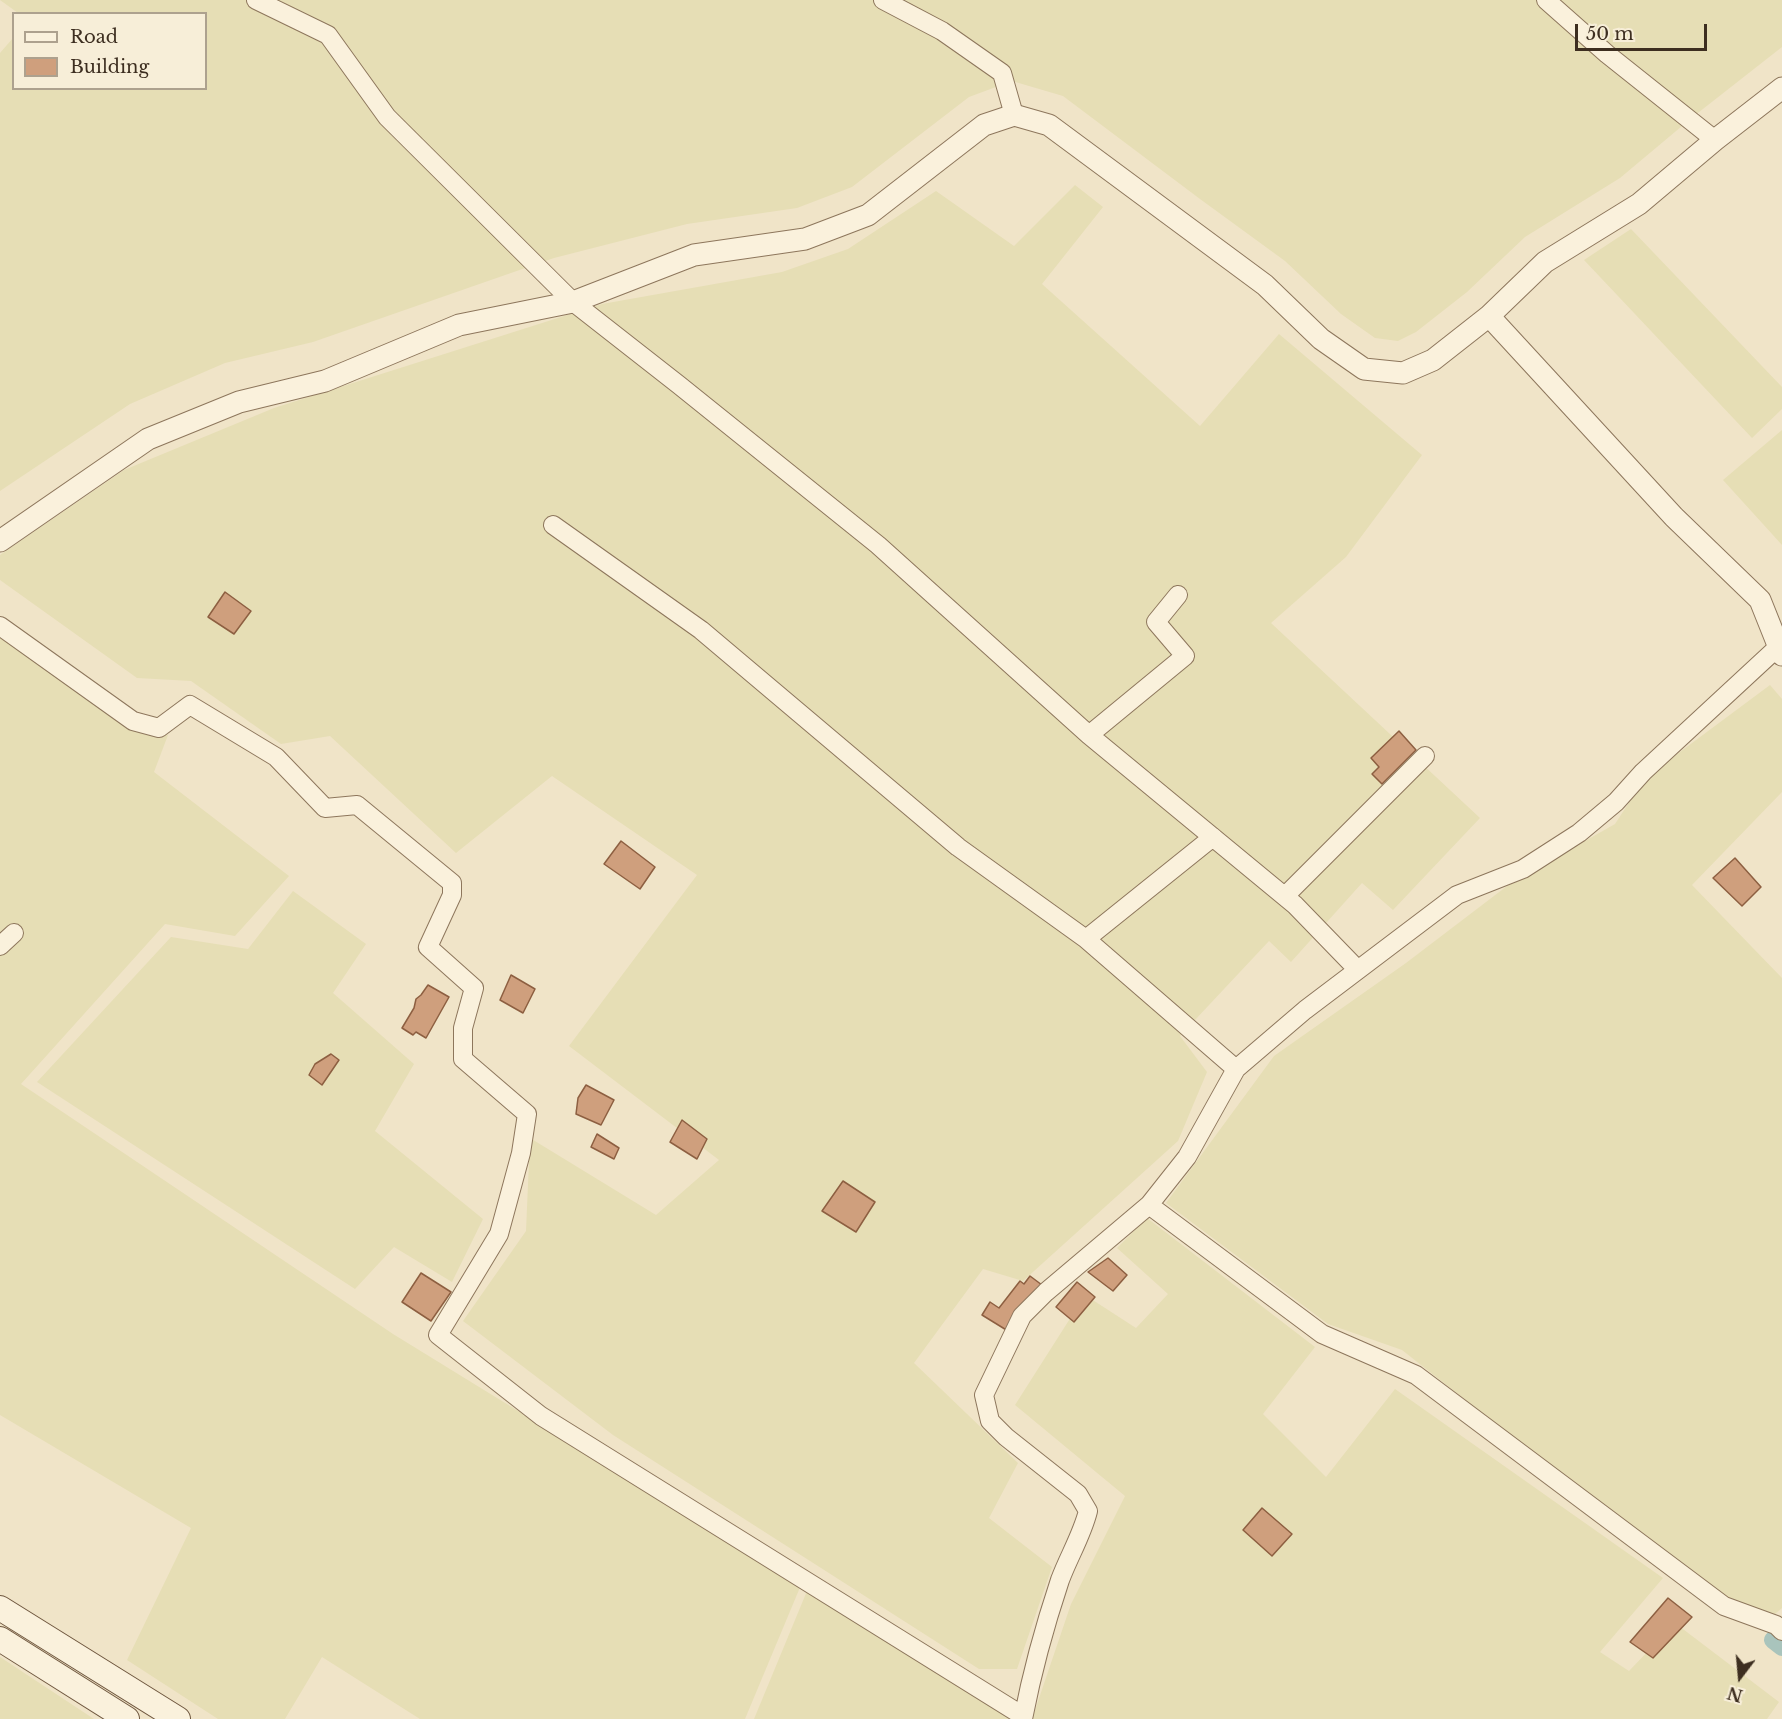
<!DOCTYPE html>
<style>
body{margin:0}
#map{position:relative;width:1782px;height:1719px;overflow:hidden;background:#f0e4c8;font-family:"Libre Baskerville",serif}
canvas{display:block}
.legend{position:absolute;left:12px;top:12px;width:195px;height:78px;box-sizing:border-box;background:#f7eed8;border:2px solid #ada18e;margin:0;padding:8px 10px;list-style:none;font-size:18px;color:#3d2e20}
.legend li{display:flex;align-items:center;gap:12px;height:30px}
.legend b{width:30px;border:2px solid #ada18e}
.north{position:absolute;left:1710px;top:1647px;width:60px;height:60px;-webkit-text-stroke:4px #f7eed8;paint-order:stroke;rotate:196deg;font-size:16px;font-weight:700;line-height:24px;text-align:center;color:#3d2e20}
.north::after{content:'';display:block;margin:auto;width:21px;height:27px;background:#3d2e20;clip-path:polygon(50% 0,100% 100%,50% 72%,0 100%)}
.scale{position:absolute;left:1575px;top:24px;width:132px;height:27px;box-sizing:border-box;border:3px solid #3d2e20;border-top:0;padding-left:8px;font-size:18px;line-height:21px;white-space:nowrap;color:#3d2e20;-webkit-text-stroke:4px #f7eed8;paint-order:stroke}
</style>
<div id="map">
<canvas width="1782" height="1719"></canvas>
<ul class="legend">
<li><b style="height:8px;background:#faf1dc"></b>Road</li>
<li><b style="height:16px;background:#cf9f7d"></b>Building</li>
</ul>
<div class="north">N</div>
<div class="scale">50 m</div>
</div>
<script>
const ctx = document.querySelector('canvas').getContext('2d');
ctx.lineJoin = 'round';
function paint(path, color) { ctx.fillStyle = color; ctx.fill(path, 'evenodd'); }
function strokePath(path, color, width, dash) { ctx.strokeStyle = color; ctx.lineWidth = width; ctx.lineCap = dash ? 'butt' : 'round'; ctx.setLineDash(dash || []); ctx.stroke(path); }
const farmland = new Path2D(`
 M 0,0 L 1782,0 L 1782,47 L 1694,116 L 1620,178 L 1525,237 L 1467,292 L 1416,332 L 1398,341 L 1375,338 L 1341,314 L 1285,261 L 1200,199 L 1063,96 L 1012,81 L 969,97 L 852,187 L 797,208 L 687,224 L 554,258 L 313,342 L 225,363 L 130,404 L 0,491 L 0,53 L 13,38 L 14,88 L 206,88 L 206,14 L 18,13 Z
 M 1075,185 L 1103,207 L 1042,284 L 1200,426 L 1279,334 L 1422,455 L 1346,557 L 1271,623 L 1480,818 L 1393,910 L 1362,883 L 1291,962 L 1269,941 L 1180,1036 L 1207,1072 L 1178,1141 L 1023,1281 L 983,1269 L 914,1363 L 1018,1463 L 989,1518 L 1052,1567 L 1017,1669 L 979,1669 L 613,1435 L 463,1321 L 526,1231 L 530,1138 L 656,1215 L 719,1160 L 569,1046 L 697,875 L 552,776 L 456,853 L 330,736 L 281,744 L 191,681 L 137,678 L 0,580 L 0,555 L 124,470 L 274,408 L 602,304 L 782,272 L 848,249 L 936,191 L 1014,246 Z
 M 1631,229 L 1782,387 L 1782,409 L 1752,438 L 1584,260 Z
 M 1782,430 L 1782,545 L 1723,480 Z
 M 0,619 L 168,735 L 154,772 L 289,876 L 235,936 L 165,924 L 21,1084 L 393,1334 L 801,1585 L 745,1719 L 420,1719 L 322,1657 L 285,1719 L 218,1719 L 127,1660 L 191,1528 L 0,1415 Z
 M 1770,685 L 1782,699 L 1782,792 L 1692,885 L 1782,978 L 1782,1608 L 1775,1614 L 1713,1595 L 1402,1350 L 1328,1324 L 1166,1203 L 1274,1056 L 1406,963 L 1511,883 L 1615,824 L 1645,778 Z
 M 293,891 L 366,944 L 333,993 L 414,1064 L 375,1131 L 483,1219 L 452,1282 L 394,1247 L 355,1289 L 37,1082 L 171,937 L 248,949 Z
 M 1147,1218 L 1315,1347 L 1263,1414 L 1326,1477 L 1395,1389 L 1663,1578 L 1600,1652 L 1629,1671 L 1675,1623 L 1779,1702 L 1767,1719 L 1032,1719 L 1071,1604 L 1125,1496 L 1015,1405 L 1085,1295 L 1136,1328 L 1168,1294 L 1117,1248 Z
 M 807,1591 L 1008,1717 L 1008,1719 L 754,1719 Z
 M 0,1657 L 94,1719 L 0,1719 Z`);
const canal = new Path2D(`
 M 1773,1640 L 1782,1647`);
const building = new Path2D(`
 M 225,592 L 251,611 L 234,634 L 208,617 Z
 M 1399,731 L 1416,750 L 1382,784 L 1372,774 L 1379,767 L 1371,758 Z
 M 621,841 L 655,867 L 640,889 L 604,864 Z
 M 1735,858 L 1761,887 L 1742,906 L 1713,878 Z
 M 511,975 L 535,989 L 523,1013 L 500,1000 Z
 M 428,985 L 449,997 L 426,1038 L 416,1032 L 413,1035 L 402,1028 L 414,1008 L 416,999 L 421,995 Z
 M 331,1054 L 339,1060 L 322,1085 L 309,1075 L 315,1064 Z
 M 586,1085 L 614,1100 L 601,1125 L 576,1114 L 578,1098 Z
 M 682,1120 L 707,1139 L 697,1159 L 670,1142 Z
 M 597,1134 L 619,1148 L 614,1159 L 591,1147 Z
 M 843,1181 L 875,1202 L 856,1232 L 822,1211 Z
 M 1108,1258 L 1127,1275 L 1113,1291 L 1088,1272 Z
 M 421,1273 L 451,1292 L 431,1321 L 402,1302 Z
 M 1030,1276 L 1042,1285 L 1008,1331 L 982,1315 L 990,1302 L 999,1308 L 1020,1281 L 1024,1284 Z
 M 1077,1282 L 1095,1297 L 1074,1322 L 1056,1307 Z
 M 1262,1508 L 1292,1534 L 1272,1556 L 1243,1530 Z
 M 1668,1598 L 1692,1617 L 1653,1658 L 1630,1642 Z`);
const minor = new Path2D(`
 M 256,0 L 328,35 L 387,117 L 573,302 L 679,385 L 878,545 L 1089,735 L 1295,905 L 1358,970
 M 883,0 L 942,31 L 1002,73 L 1014,115
 M 1546,0 L 1607,54 L 1715,140
 M 553,525 L 701,630 L 958,847 L 1086,939 L 1236,1069 L 1187,1157 L 1149,1205
 M 0,626 L 133,721 L 159,728 L 190,705 L 276,757 L 325,808 L 357,805 L 452,883 L 452,895 L 428,947 L 474,988 L 463,1028 L 463,1059 L 527,1114 L 521,1153 L 499,1234 L 438,1335 L 541,1416 L 1023,1716
 M 1089,735 L 1185,656 L 1156,622 L 1178,595
 M 1285,896 L 1425,756
 M 1086,939 L 1213,837
 M 0,946 L 14,933
 M 1236,1069 L 1305,1010 L 1457,895 L 1523,869 L 1579,833 L 1616,802 L 1643,772 L 1778,647
 M 1023,1719 C 1032,1672 1045,1625 1060,1580 C 1069,1556 1082,1535 1088,1511 L 1078,1494 L 1006,1437 L 990,1421 L 984,1395 L 1022,1316 L 1046,1292 L 1149,1205 L 1322,1334 L 1416,1375 L 1724,1606 L 1776,1625 L 1782,1631`);
const tertiary = new Path2D(`
 M 1489,316 L 1674,517 L 1760,600 L 1782,655
 M 0,541 L 148,439 L 239,402 L 325,381 L 459,325 L 573,302 L 694,255 L 805,239 L 868,215 L 984,125 L 1014,115 L 1049,125 L 1265,285 L 1321,339 L 1364,369 L 1403,373 L 1433,360 L 1489,316 L 1545,262 L 1639,204 L 1715,140 L 1782,88`);
const secondary = new Path2D(`
 M 0,1608 L 178,1719
 M 0,1639 L 127,1719`);
paint(farmland, '#e6deb5');
strokePath(canal, '#a9c4bc', 18);
paint(building, '#cf9f7d');
strokePath(building, '#8d5f41', 1.5);
strokePath(minor, '#8d765c', 20);
strokePath(tertiary, '#8d765c', 23);
strokePath(secondary, '#6f573f', 26);
strokePath(minor, '#faf1dc', 18);
strokePath(tertiary, '#faf1dc', 21);
strokePath(secondary, '#faf1dc', 24);
</script>
